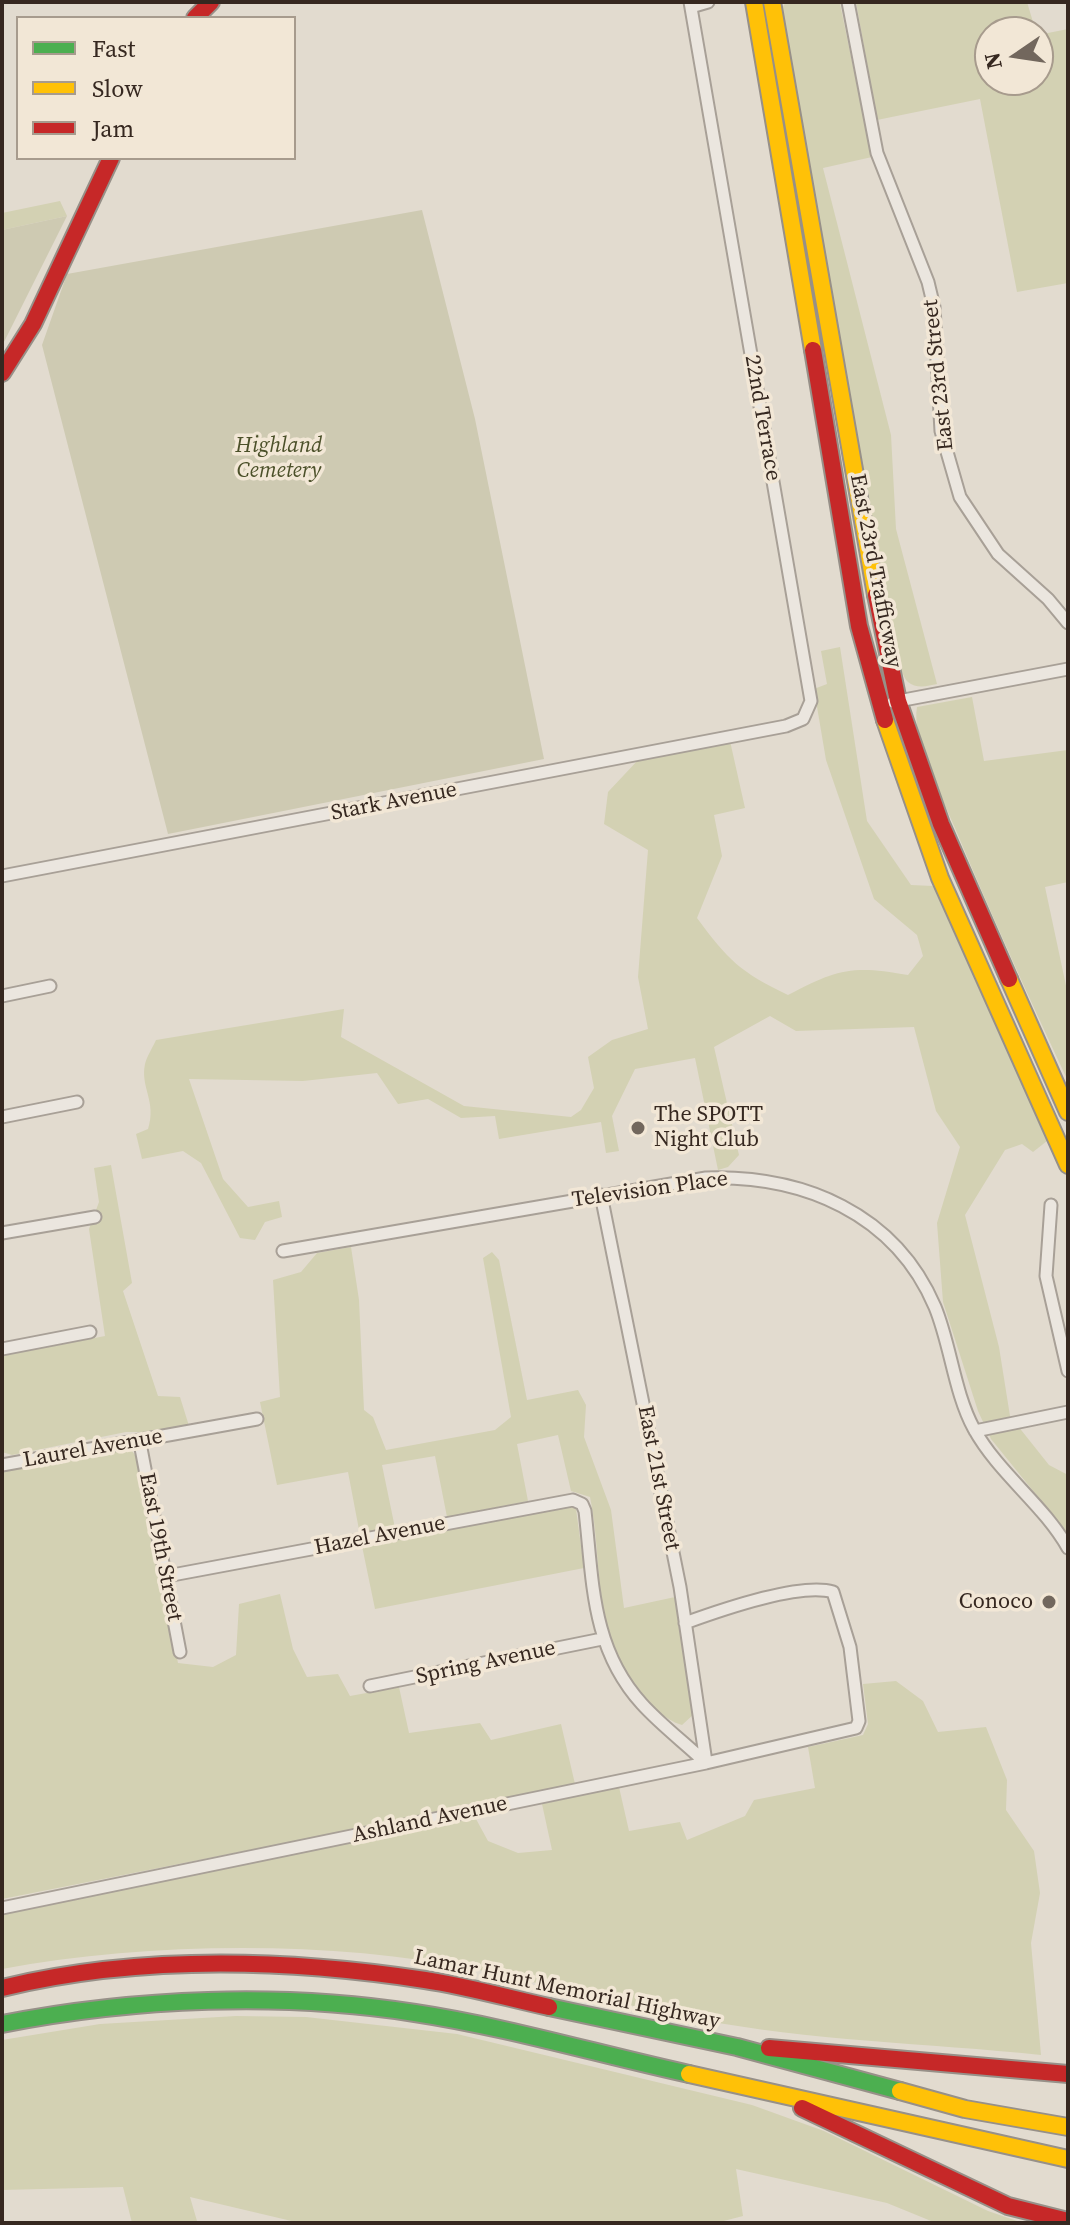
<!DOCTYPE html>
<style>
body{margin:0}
#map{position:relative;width:1070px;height:2225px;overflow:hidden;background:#e2dbcf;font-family:"Source Serif 4",serif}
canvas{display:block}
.frame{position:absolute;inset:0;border:4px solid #362820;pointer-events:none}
.legend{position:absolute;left:16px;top:16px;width:280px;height:144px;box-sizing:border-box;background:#f2e7d6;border:2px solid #a79b8d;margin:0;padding:10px 14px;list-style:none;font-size:24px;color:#362820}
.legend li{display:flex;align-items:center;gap:16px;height:40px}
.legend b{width:40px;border:2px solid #a79b8d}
.north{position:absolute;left:974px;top:16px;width:80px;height:80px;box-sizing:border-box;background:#f2e7d6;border:2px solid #a79b8d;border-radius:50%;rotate:257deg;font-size:22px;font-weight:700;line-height:32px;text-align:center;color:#362820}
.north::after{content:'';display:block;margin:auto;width:28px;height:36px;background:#72675d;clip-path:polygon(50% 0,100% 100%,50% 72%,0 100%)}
</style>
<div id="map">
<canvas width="1070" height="2225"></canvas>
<div class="frame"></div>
<ul class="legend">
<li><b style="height:10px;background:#4caf50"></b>Fast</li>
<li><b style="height:10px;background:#ffc107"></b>Slow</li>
<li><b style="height:10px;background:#c62828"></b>Jam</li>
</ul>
<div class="north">N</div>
</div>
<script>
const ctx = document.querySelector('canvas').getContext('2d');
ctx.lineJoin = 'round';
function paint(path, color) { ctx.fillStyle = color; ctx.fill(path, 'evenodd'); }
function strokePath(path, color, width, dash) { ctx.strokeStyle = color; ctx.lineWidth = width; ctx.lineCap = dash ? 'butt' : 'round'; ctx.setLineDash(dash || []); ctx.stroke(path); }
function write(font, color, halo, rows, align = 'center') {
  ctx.font = font + ' "Source Serif 4",serif'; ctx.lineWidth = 7; ctx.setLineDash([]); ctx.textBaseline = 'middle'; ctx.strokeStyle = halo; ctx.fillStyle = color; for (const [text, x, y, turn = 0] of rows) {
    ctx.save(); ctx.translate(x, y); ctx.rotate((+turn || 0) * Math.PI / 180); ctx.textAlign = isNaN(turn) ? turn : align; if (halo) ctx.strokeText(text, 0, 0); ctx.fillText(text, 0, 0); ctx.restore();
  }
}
const green = new Path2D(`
 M 786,2 L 840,4 L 872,157 L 823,168 L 891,435 L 896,529 L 937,684 C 928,686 916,689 908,682 C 892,665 877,551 871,523 C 840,351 810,180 782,8 Z
 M 856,2 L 1027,2 L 1036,32 L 990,32 L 990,80 L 1038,80 L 1038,35 L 1068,29 L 1068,283 L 1017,292 L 980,99 L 877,120 Z
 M 60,201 L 67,216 L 2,230 L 2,213 Z
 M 840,647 L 867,821 L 911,885 L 933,886 L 1047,1141 L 1033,1152 L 1022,1144 L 1005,1150 L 965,1215 L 999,1347 L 1010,1416 L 1049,1465 L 1068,1475 L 1068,1534 L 991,1439 L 978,1411 L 943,1302 L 937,1223 L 960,1147 L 936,1111 L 914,1027 L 796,1031 L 770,1016 L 714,1047 L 739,1155 L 728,1167 L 718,1170 L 695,1058 L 635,1069 L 612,1116 L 619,1151 L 606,1153 L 601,1122 L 499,1139 L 495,1116 L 461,1118 L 428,1099 L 398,1104 L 377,1073 L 303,1081 L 189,1079 L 223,1179 L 248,1207 L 279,1201 L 282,1217 L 265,1222 L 255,1240 L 240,1238 L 201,1163 L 183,1151 L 142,1159 L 136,1134 L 148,1129 C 157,1101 140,1088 145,1064 C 147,1056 153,1047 156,1040 L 344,1009 L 341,1037 L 464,1106 L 571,1117 L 581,1110 L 594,1088 L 588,1057 L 612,1040 L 648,1029 L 638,977 L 648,850 L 604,824 L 608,792 L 639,759 L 730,741 L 745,808 L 714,815 L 722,856 L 697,918 C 728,960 740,972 788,995 C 837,969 853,965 908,975 L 923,956 L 917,935 L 874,899 L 826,760 L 814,689 L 827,684 L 821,651 Z
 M 972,697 L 984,761 L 1068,750 L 1068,882 L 1045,887 L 1068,995 L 1068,1081 C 1029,998 991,914 955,828 C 943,799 911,737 917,707 Z
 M 111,1165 L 132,1283 L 123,1291 L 158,1396 L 180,1397 L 189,1426 L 153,1432 L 126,1432 L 12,1455 L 2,1452 L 2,1356 L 105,1336 L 89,1229 L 99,1202 L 94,1168 Z
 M 351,1247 L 359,1300 L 364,1410 L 373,1417 L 386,1450 L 495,1430 L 511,1417 L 483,1258 L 492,1252 L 499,1260 L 527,1400 L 578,1390 L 586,1405 L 584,1437 L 611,1510 L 624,1608 L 675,1597 L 694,1714 L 682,1725 C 664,1720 652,1705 640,1691 C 588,1623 605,1573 590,1497 L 571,1491 L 558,1435 L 517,1444 L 528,1501 L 447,1517 L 435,1456 L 382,1465 L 395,1528 L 360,1535 L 348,1472 L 277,1485 L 260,1402 L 280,1397 L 273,1280 L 301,1272 L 317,1253 Z
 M 124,1449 L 132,1451 L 138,1459 L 178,1663 L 213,1667 L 236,1655 L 239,1604 L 280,1594 L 293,1649 L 307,1677 L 338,1674 L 350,1696 L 399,1687 L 409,1733 L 480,1723 L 491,1740 L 561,1724 L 575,1784 L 460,1811 L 476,1819 L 488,1841 L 518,1853 L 552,1850 L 542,1804 L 619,1787 L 629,1831 L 680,1822 L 687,1840 L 745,1816 L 754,1800 L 815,1788 L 808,1747 L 863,1735 L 868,1724 L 863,1684 L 896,1681 L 923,1701 L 938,1732 L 986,1727 L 1007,1780 L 1006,1810 L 1034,1851 L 1040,1893 L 1031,1943 L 1041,2055 C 927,2043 810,2041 697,2019 C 624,2006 552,1985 479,1970 C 330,1940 150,1942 2,1969 L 2,1915 L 389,1834 L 386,1823 L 2,1899 L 2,1470 Z
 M 569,1506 L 576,1509 L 584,1568 L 375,1609 L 362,1546 Z
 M 236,2016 L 306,2017 L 457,2034 L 752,2105 L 824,2131 L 988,2211 L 1023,2223 L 936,2223 L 887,2203 L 736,2169 L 743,2216 L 716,2223 L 300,2223 L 190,2197 L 197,2221 L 216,2223 L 132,2223 L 123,2187 L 2,2190 L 2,2040 L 100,2024 Z`);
const cemetery = new Path2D(`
 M 422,210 L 475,419 L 544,759 L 168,834 L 42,345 L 67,274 Z
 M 67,216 L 5,340 L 2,345 L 2,230 Z`);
const street = new Path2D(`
 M 848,2 L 877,153 L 928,282 L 934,307 L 941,431 L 960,497 L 998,554 L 1048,599 L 1068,623
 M 691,7 L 708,2
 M 893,702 L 1068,669
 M 2,876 L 786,726 L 803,719 L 811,701 L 690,2
 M 2,996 L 50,986
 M 2,1117 L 77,1102
 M 601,1195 L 680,1587 L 706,1762
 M 1051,1205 L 1046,1276 L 1068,1371
 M 2,1233 L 95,1217
 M 283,1251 L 706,1178 C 803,1175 895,1213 935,1307 C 951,1346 954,1392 974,1429 C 999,1474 1043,1504 1068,1548
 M 2,1349 L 90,1332
 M 975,1431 L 1068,1412
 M 140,1443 L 180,1652
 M 2,1465 L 257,1419
 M 167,1576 L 573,1500 L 582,1504 L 585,1511 C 593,1581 591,1648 642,1704 C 661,1725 685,1743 706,1763
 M 370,1686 L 602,1639
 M 2,1908 L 706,1763 L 856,1728 L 859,1721 L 850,1647 L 833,1592 C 800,1582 718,1611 685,1623`);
const fast = new Path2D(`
 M 549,2007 L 737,2047 L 900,2091
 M 2,2024 C 134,1998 282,1992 415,2013 C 507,2027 598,2054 689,2074`);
const slow = new Path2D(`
 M 754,2 L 813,350
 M 772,2 L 876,595
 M 885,720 L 940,878 L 1068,1165
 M 1009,979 L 1068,1112
 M 689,2074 L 1068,2159
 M 900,2091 L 965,2109 L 1068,2127`);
const jam = new Path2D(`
 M 195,18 L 211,2
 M 813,350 L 859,626 L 885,720
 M 2,373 L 33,324 L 111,158
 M 876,595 L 898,701 L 941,824 L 1009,979
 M 2,1988 C 138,1955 287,1959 425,1980 C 466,1986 508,1998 549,2007
 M 769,2048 L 1068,2074
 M 802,2108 L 1008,2206 L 1068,2221`);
const markers = [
 [638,1128,8,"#72675d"],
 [1049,1602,8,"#72675d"]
];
const streetNames = [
 ["East 23rd Street",939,375,-96],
 ["22nd Terrace",762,418,80],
 ["East 23rd Trafficway",875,571,79],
 ["Stark Avenue",394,802,-11],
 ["Television Place",650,1190,-8],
 ["Laurel Avenue",93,1449,-10],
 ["East 21st Street",658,1478,79],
 ["Hazel Avenue",380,1536,-11],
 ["East 19th Street",160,1547,79],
 ["Spring Avenue",486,1663,-12],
 ["Ashland Avenue",430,1820,-12],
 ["Lamar Hunt Memorial Highway",567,1990,12]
];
const parkNames = [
 ["Highland",279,446],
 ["Cemetery",279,471]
];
const poiNames = [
 ["The SPOTT",654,1115],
 ["Night Club",654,1140],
 ["Conoco",1033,1602,"right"]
];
paint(green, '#d3d1b3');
paint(cemetery, '#cecab2');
strokePath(street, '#a8a097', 15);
strokePath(fast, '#979088', 20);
strokePath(slow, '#979088', 20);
strokePath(jam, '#979088', 20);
strokePath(street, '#ebe6df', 11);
strokePath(fast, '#4caf50', 16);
strokePath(slow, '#ffc107', 16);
strokePath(jam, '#c62828', 16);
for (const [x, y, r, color] of markers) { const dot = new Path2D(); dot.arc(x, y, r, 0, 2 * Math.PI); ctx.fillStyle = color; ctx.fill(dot); strokePath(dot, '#f2e7d6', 3); }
write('22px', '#362820', '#f2e7d6', streetNames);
write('italic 22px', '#4b5029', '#f2e7d6', parkNames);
write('22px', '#362820', '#f2e7d6', poiNames, 'left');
</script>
